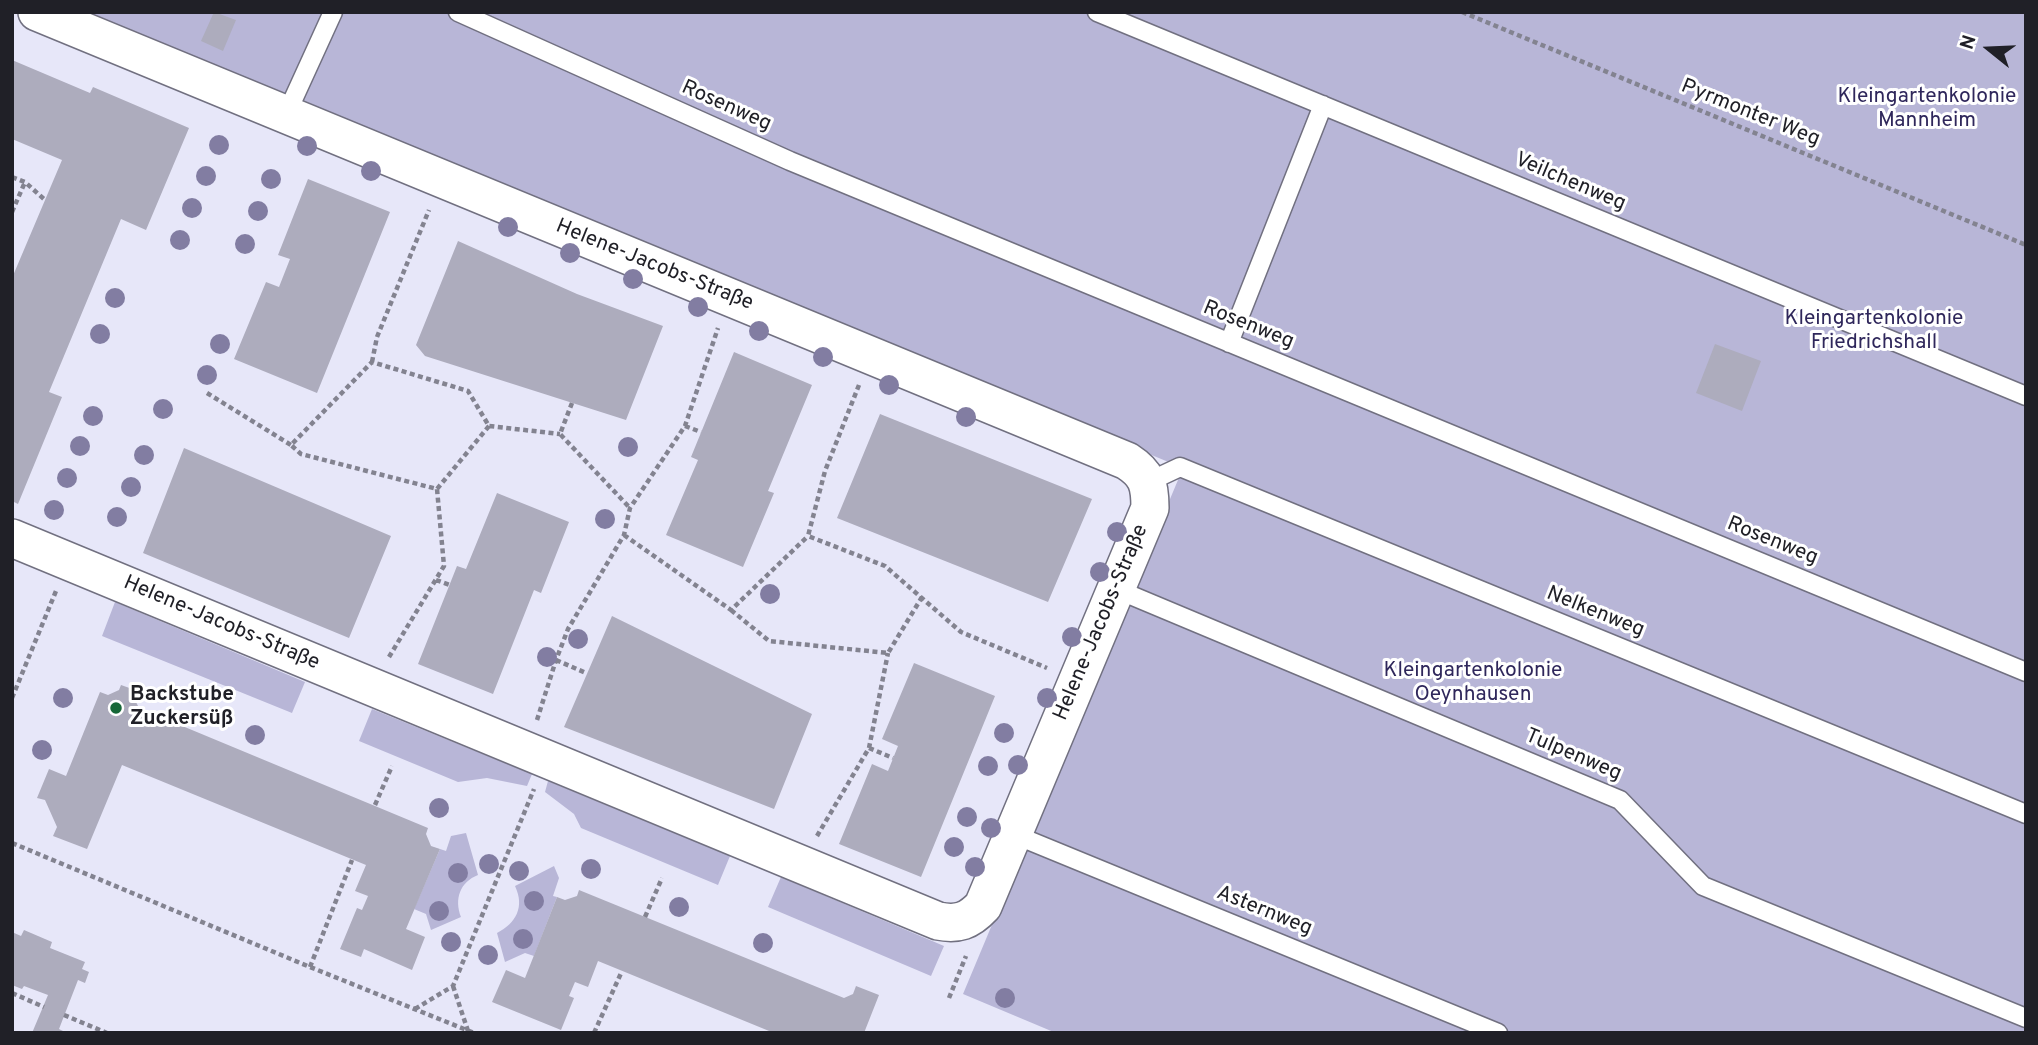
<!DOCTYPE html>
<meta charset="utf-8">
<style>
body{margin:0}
#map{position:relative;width:2038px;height:1045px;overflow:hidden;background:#e7e7f9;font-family:Overpass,sans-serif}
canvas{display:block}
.frame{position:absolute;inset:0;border:14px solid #202027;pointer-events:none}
.north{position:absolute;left:1954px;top:14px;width:70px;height:70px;-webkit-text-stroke:5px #fff;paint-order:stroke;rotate:288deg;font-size:19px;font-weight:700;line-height:28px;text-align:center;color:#202027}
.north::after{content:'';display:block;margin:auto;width:24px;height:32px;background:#202027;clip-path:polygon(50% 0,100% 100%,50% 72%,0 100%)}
</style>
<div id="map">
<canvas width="2038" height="1045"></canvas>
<div class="frame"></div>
<div class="north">N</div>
</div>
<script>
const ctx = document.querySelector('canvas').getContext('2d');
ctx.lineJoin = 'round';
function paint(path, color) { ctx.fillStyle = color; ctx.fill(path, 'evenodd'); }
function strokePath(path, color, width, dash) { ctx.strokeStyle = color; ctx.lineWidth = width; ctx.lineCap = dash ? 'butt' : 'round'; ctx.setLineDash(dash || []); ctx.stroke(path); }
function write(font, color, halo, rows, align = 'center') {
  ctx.font = font + ' Overpass,sans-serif'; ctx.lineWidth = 6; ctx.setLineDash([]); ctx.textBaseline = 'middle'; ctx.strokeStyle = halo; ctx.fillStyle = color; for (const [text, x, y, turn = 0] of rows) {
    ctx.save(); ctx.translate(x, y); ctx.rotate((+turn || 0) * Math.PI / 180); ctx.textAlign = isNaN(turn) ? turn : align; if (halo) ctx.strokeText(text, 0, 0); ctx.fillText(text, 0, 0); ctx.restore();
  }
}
const green = new Path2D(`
 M 79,12 L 2026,12 L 2026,1033 L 1056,1033 L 963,994 L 1183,468 Z
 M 115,602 L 305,682 L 292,713 L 102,636 Z
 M 372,709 L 532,774 L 527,786 L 487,778 L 458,782 L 359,741 Z
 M 548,781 L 730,856 L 718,885 L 581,828 L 574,814 L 545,792 Z
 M 466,833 L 478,875 C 460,882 454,899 461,917 L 431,930 L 426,914 L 414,909 L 440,849 L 446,851 L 451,836 Z
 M 554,866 L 559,878 L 553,896 L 557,897 L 534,956 L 525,953 L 505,962 L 497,933 C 516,923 525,907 515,886 Z
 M 781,877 L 944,946 L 931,976 L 768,907 Z`);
const building = new Path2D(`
 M 214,12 L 236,20 L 223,51 L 201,41 Z
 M 12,60 L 90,93 L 93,87 L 189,128 L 146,230 L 121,219 L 49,392 L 62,397 L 18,504 L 12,501 L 12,278 L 62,160 L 12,139 Z
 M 308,179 L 390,212 L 317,393 L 234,359 L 266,282 L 279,287 L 290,259 L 278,255 Z
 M 458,241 L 577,294 L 663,326 L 626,420 L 425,356 L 416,345 Z
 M 1715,344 L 1761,361 L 1742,411 L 1696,393 Z
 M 734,352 L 812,385 L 768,491 L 774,493 L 743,567 L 666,535 L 698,460 L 691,457 Z
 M 880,414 L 1092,499 L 1048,602 L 837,518 Z
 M 184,448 L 391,536 L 349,638 L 143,553 Z
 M 497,493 L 569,522 L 541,593 L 534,590 L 493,694 L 418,664 L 457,566 L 466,569 Z
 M 612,616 L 812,714 L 774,809 L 564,727 Z
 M 914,663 L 995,696 L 921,877 L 839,844 L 872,764 L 888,771 L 898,746 L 882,739 Z
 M 121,685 L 138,691 L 135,700 L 139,708 L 428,828 L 426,834 L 431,846 L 440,849 L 406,929 L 425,937 L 412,970 L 364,949 L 361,957 L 340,949 L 357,908 L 362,910 L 368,896 L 355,891 L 366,865 L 122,765 L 87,849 L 53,836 L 57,827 L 45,800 L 37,798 L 49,769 L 66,776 L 100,692 L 108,695 L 119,690 Z
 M 579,890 L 844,998 L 853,994 L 856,986 L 879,995 L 864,1033 L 774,1033 L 598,961 L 588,987 L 575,982 L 569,996 L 574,998 L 561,1030 L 492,1002 L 506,970 L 525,978 L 557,897 L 565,900 L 577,896 Z
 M 24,930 L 52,942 L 50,948 L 85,962 L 82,969 L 89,972 L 85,983 L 78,980 L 59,1029 L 67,1033 L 32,1033 L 48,995 L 24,986 L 22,989 L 12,985 L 12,932 L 21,936 Z`);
const path = new Path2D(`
 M 1462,12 L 2026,245
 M 12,177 L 25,182 L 45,200
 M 12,212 L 25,182
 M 372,362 L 377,337 L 429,210
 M 859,385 L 825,471 L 808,536 L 885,566 L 961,632 L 1047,668
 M 207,393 L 291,445
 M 572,403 L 560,434 L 630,508
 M 489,426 L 437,489 L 301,454 L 291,445 L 372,362 L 468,391 L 489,426 L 560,434
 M 685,426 L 701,432
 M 624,535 L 731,610 L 808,536
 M 436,580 L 450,585
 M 731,610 L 769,641 L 888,653 L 922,597
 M 389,657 L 444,566 L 437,489
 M 556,660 L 586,673
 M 12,698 L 56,591
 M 537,720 L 556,660 L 568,629 L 624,535 L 630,508 L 685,426 L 718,328
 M 869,748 L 893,758
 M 375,805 L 392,766
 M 817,836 L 869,748 L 888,653
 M 12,843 L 310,967 L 474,1033
 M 645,917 L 662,878
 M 310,967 L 352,860
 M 453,986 L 468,1031
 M 12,993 L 44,1007
 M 949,998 L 966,956
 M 415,1009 L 453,986 L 534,789
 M 64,1015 L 107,1033
 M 594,1033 L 622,971`);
const lane = new Path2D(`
 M 458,12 L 790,161 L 2026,672
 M 1097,12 L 2026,396
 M 286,115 L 333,12
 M 1229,343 L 1323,105
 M 1148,482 L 1180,467 L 2026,814
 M 1116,589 L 1620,800 L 1703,886 L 2026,1018
 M 1013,834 L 1498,1033`);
const street = new Path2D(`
 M 12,538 L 938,921 C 958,925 969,921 983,906 L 1150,508 C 1150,484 1147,474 1127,461 L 37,12`);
const trees = [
 [219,145],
 [307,146],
 [371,171],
 [206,176],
 [271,179],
 [192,208],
 [258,211],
 [508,227],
 [180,240],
 [245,244],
 [570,253],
 [633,279],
 [115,298],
 [698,307],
 [759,331],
 [100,334],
 [220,344],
 [823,357],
 [207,375],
 [889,385],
 [163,409],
 [93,416],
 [966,417],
 [80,446],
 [628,447],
 [144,455],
 [67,478],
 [131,487],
 [54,510],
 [117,517],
 [605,519],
 [1117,532],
 [1100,572],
 [770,594],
 [1072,637],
 [578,639],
 [547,657],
 [63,698],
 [1047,698],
 [1004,733],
 [255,735],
 [42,750],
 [1018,765],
 [988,766],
 [439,808],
 [967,817],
 [991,828],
 [954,847],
 [489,864],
 [975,867],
 [591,869],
 [519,871],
 [458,873],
 [534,901],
 [679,907],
 [439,911],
 [523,939],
 [451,942],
 [763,943],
 [488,955],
 [1005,998]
];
const markers = [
 [116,708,7,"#166737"]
];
const parkNames = [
 ["Kleingartenkolonie",1927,98],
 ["Mannheim",1927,122],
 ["Kleingartenkolonie",1874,320],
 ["Friedrichshall",1874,344],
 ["Kleingartenkolonie",1473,672],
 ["Oeynhausen",1473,696]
];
const streetNames = [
 ["Rosenweg",726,107,24],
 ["Pyrmonter Weg",1750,114,22],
 ["Veilchenweg",1570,183,23],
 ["Helene-Jacobs-Straße",654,266,22],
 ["Rosenweg",1248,326,22],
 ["Rosenweg",1772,542,22],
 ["Nelkenweg",1595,613,22],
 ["Helene-Jacobs-Straße",1102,623,-67],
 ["Helene-Jacobs-Straße",221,624,23],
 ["Tulpenweg",1573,756,23],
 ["Asternweg",1264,912,22]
];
const poiNames = [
 ["Backstube",130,696],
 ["Zuckersüß",130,720]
];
paint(green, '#b8b6d7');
paint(building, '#adacbd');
strokePath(lane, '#717080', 21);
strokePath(street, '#717080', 40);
strokePath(path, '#838390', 4.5, [5, 3.5]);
strokePath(lane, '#fff', 18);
strokePath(street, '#fff', 37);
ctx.fillStyle = '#827da2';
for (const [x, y] of trees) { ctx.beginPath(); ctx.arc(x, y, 10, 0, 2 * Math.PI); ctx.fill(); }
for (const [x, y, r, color] of markers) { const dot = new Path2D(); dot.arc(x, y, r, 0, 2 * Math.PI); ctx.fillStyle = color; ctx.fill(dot); strokePath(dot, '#fff', 2.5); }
write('21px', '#2f275b', '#fff', parkNames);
write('21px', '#202027', '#fff', streetNames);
write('bold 21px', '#202027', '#fff', poiNames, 'left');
</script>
